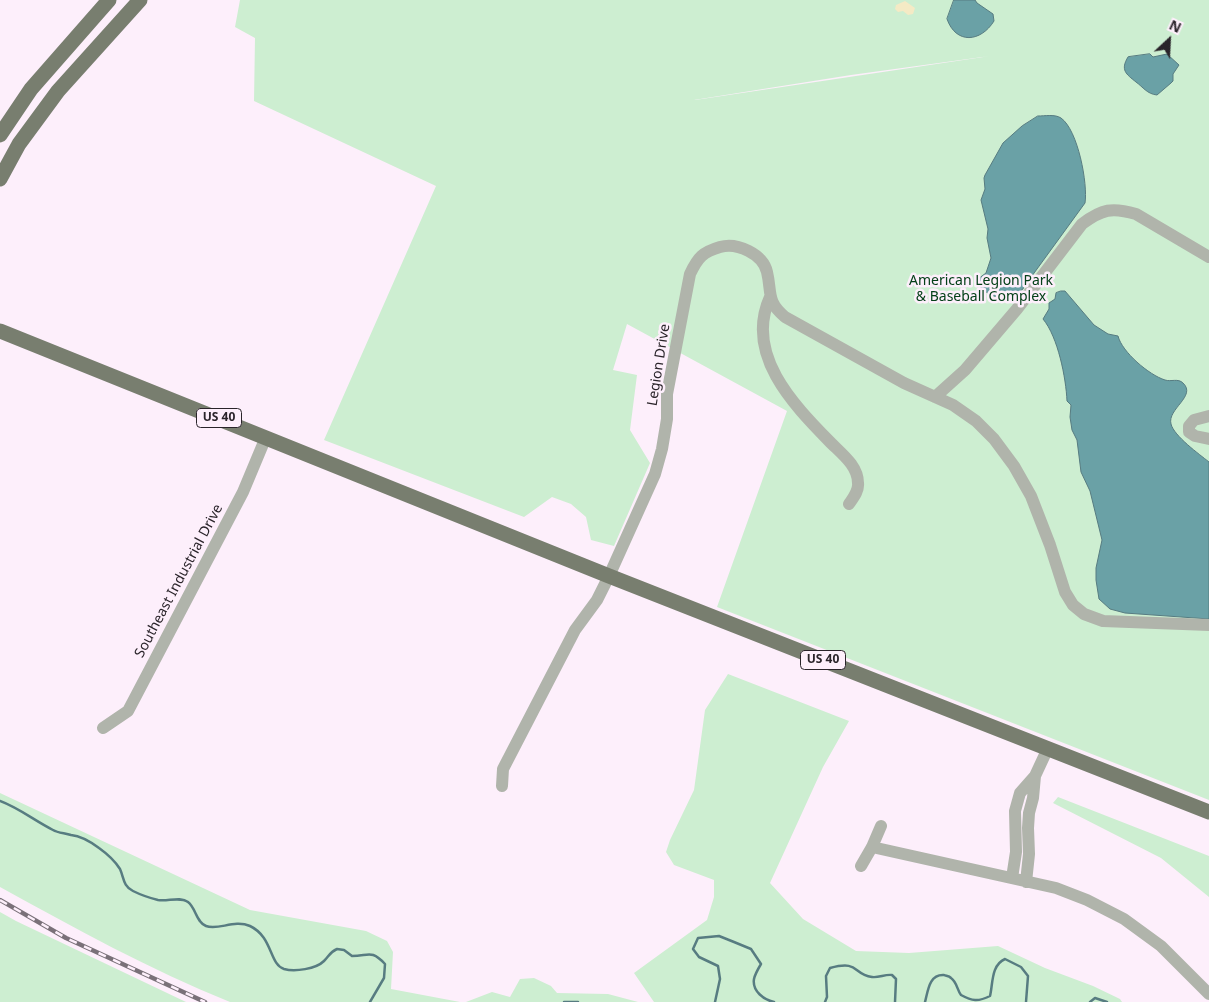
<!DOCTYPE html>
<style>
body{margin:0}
#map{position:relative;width:1209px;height:1002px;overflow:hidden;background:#fdeffb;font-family:"Noto Sans",sans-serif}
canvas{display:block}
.north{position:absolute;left:1144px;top:15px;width:50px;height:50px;-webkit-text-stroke:4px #fdeffb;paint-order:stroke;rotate:25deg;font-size:14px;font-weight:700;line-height:20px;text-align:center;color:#2a242a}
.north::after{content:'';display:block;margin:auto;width:18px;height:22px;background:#2a242a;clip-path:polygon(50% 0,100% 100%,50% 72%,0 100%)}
</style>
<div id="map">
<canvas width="1209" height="1002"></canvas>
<div class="north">N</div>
</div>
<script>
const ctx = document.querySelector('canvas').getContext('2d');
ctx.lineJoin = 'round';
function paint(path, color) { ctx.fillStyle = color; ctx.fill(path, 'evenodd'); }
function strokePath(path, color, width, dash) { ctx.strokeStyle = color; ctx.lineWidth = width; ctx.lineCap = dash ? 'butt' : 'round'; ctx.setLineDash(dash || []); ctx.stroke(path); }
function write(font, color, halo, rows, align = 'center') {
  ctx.font = font + ' "Noto Sans",sans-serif'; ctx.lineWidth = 5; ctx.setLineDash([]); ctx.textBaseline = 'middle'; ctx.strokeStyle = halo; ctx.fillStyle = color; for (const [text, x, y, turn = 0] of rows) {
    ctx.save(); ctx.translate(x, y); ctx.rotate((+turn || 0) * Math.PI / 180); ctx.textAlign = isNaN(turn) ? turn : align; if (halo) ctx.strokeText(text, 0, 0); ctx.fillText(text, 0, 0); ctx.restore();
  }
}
const green = new Path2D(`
 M 240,0 L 1209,0 L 1209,800 L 717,607 L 787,411 L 627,324 L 613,370 L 637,375 L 630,430 L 650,463 L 614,546 L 591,540 L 586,517 L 571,504 L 552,497 L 524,517 L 324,440 L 436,186 L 254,101 L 255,38 L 235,27 ZM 990,56 L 695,100 L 694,100 L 851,75 Z
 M 728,674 L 849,721 L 823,767 L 770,883 L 803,919 L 856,951 L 909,953 L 998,946 L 1045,968 L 1093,986 L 1120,999 L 1122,1002 L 654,1002 L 634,973 L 707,920 L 714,897 L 714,880 L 674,865 L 666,852 L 670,840 L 694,790 L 705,710 Z
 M 0,793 L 250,910 L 366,931 L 387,941 L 393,952 L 391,989 L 460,1002 L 230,1002 C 150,970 75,928 0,887 Z
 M 1058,797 L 1209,856 L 1209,897 L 1161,858 L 1053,803 Z
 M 0,912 L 16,921 L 186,1002 L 0,1002 Z
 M 534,978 L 551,986 L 557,993 L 608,994 L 638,1002 L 466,1002 L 492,992 L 510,997 L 520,979 Z`);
const sand = new Path2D(`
 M 905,1 L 915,8 L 913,14 L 908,15 L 903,11 L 898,12 L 895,9 L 896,5 Z`);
const water = new Path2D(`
 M 954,0 L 975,0 L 977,3 L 993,14 L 994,21 C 981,42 956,45 947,19 Z
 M 1150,54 L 1153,57 L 1167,54 L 1179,65 L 1173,74 L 1173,81 L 1171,83 L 1157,95 C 1147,94 1143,87 1136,82 C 1126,74 1120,70 1128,57 Z
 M 1038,116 C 1045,116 1055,114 1061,118 C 1078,130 1088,184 1085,203 L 1029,280 L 1026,281 L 1023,289 L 1008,299 C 996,298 978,292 978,279 L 986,273 L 991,258 L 987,238 L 988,229 L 981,200 L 985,189 L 984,178 L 985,175 L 1003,143 L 1022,126 Z
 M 1061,291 L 1065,291 L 1094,325 L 1108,334 L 1118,336 C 1122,352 1149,375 1165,380 C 1171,382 1178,378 1183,383 C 1197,396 1167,409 1171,424 C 1174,436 1199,454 1209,462 L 1209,619 L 1125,613 L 1110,609 L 1099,599 L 1096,580 L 1096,568 L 1102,540 L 1090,491 L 1081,472 L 1077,440 L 1072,430 L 1070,417 L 1071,405 L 1067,401 C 1066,378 1058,337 1043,319 L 1049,309 L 1049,303 L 1055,299 L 1056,293 Z`);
const stream = new Path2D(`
 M 0,801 C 19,808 35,821 53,830 C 58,833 65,833 71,835 C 81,836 91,842 99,848 C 106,853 115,861 120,869 C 124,878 123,886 133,891 C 141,895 150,898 158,900 C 167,902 180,896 188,902 C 196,908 196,922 206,926 C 218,931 234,919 250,926 C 273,937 269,964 284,969 C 295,972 316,969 324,961 C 329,956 330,952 337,949 L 344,950 L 352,956 C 369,956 371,949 385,964 L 384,978 L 370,1002
 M 564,1002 L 578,1002
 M 715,1002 L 720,979 L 718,966 L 699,957 L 693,949 L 698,938 L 719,936 L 734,942 L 751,949 L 761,964 C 758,969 755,974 754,979 C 752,991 764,1000 774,1002
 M 825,1002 L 827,997 L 826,976 L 830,968 C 860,960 852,974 872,977 C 879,978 885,974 892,975 L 896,979 L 895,1002
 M 925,1002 C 928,991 929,974 944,975 C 946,976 949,976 951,978 C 957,982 957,990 961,995 C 972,1001 978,1002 990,996 C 993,984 991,965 1005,959 L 1021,967 L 1028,976 L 1026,1002
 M 1090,1002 L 1095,998 L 1107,1002`);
const minor = new Path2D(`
 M 770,297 C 744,355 794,405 831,443 C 842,454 858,466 858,483 C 859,491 853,498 849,504
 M 935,397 L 965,370 L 1017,309 L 1082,224 C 1102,209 1112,207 1136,214 L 1209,257
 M 1209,416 L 1194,420 L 1189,426 L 1189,432 L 1195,436 L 1209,439
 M 103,728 L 128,711 L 243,492 L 266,437
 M 502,786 L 503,769 L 575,630 L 597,600 L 609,576 L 655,474 L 662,449 L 667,419 L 667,394 L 690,274 C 698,257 703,252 720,247 C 737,242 763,254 767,272 C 772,293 766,301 785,317 L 904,383 L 953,405 L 976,421 L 994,439 L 1014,466 L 1031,496 L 1050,545 L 1065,592 L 1073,605 L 1084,614 L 1103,621 L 1209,625
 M 872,847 L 1056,888 L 1087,900 L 1124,919 L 1161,946 L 1209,994
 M 861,866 L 872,847 L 881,826
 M 1012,878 L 1016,852 L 1015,811 L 1020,793 L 1035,776 L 1048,748
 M 1026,882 L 1029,854 L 1028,828 L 1029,813 L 1033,798 L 1035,776`);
const major = new Path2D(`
 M 0,135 L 31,89 L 109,0
 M 0,179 L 19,144 L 58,91 L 140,0
 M 0,331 L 609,576 L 1209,812`);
const rail = new Path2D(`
 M 0,900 L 66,938 L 205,1002`);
const shields = [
 [219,418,45],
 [823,660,45]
];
const shieldNames = [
 ["US 40",219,418],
 ["US 40",823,660]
];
const parkNames = [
 ["American Legion Park",981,281],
 ["& Baseball Complex",981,297]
];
const streetNames = [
 ["Legion Drive",659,365,-81],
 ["Southeast Industrial Drive",179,581,-62]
];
paint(green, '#cdeed1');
paint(sand, '#f4eac5');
paint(water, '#6aa1a6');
strokePath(water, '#577c81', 1);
strokePath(stream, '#577c81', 2.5);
strokePath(minor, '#b0b4ab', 12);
strokePath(major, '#787e6f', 15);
strokePath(rail, '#7a7179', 4.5);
strokePath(rail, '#fdeffb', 2.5, [8]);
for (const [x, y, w] of shields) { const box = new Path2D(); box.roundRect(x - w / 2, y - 9.5, w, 19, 4); ctx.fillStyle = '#fdeffb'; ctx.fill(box); strokePath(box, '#2a242a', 1); }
write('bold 12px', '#2a242a', null, shieldNames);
write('14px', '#044018', '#fdeffb', parkNames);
write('14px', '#2a242a', '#fdeffb', streetNames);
</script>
